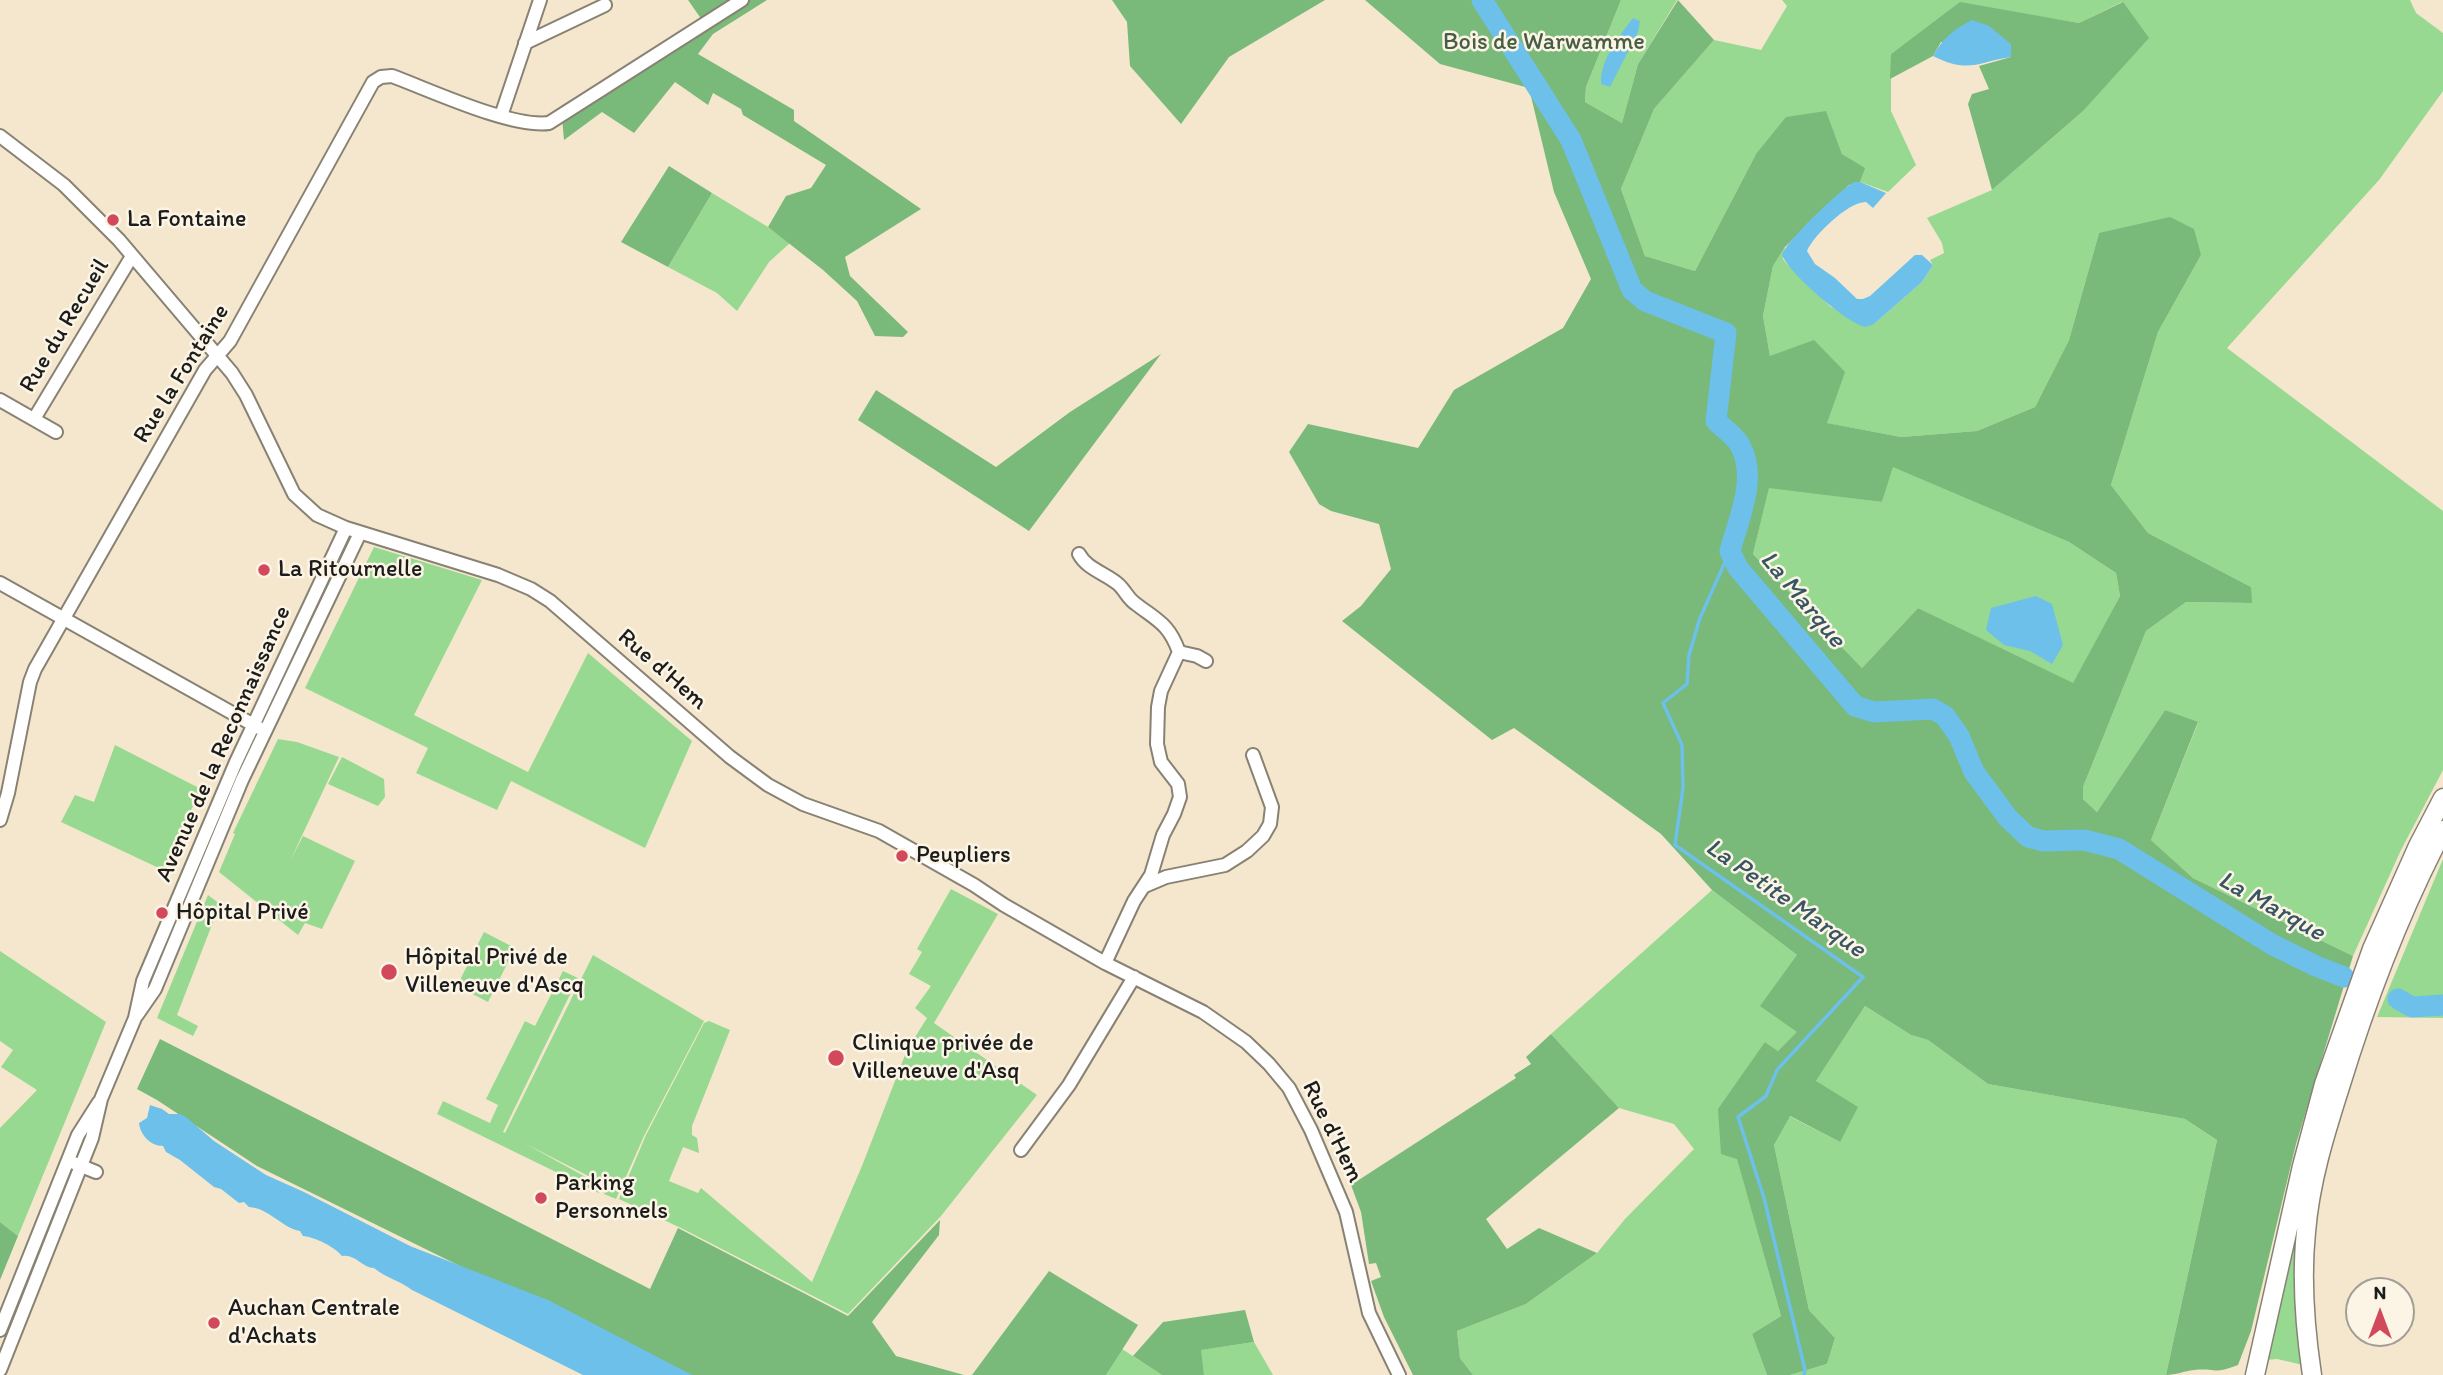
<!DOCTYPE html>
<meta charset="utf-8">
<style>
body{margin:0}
#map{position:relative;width:2443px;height:1375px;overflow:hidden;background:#f5e7cd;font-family:Itim,sans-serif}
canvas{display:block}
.north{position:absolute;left:2345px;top:1277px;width:70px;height:70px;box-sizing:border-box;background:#fcf5e5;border:2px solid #a29e95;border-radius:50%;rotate:0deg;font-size:19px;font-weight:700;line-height:28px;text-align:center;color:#1c1c1c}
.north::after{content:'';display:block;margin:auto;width:24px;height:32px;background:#d1495b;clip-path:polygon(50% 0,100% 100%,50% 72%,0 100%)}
</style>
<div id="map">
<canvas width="2443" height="1375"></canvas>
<div class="north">N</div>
</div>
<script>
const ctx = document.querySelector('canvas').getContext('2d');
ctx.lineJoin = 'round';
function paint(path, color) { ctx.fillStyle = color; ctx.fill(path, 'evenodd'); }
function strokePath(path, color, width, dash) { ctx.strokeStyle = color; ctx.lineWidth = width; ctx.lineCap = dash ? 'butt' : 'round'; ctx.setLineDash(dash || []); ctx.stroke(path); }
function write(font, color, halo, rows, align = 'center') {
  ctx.font = font + ' Itim,sans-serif'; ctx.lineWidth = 5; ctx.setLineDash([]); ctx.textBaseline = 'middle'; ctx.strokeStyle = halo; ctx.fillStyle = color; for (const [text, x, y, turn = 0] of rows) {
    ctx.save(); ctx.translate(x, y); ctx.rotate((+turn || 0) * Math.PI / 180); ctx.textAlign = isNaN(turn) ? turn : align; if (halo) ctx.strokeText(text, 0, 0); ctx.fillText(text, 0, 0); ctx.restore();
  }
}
const green = new Path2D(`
 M 1621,0 L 1677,0 L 1638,64 L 1622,123 L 1585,102 L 1586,87 Z
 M 1782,0 L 2410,0 L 2416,13 L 2443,33 L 2443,91 L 2379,180 L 2227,348 L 2443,511 L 2443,770 L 2401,850 L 2353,956 L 2193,878 L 2151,840 L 2198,723 L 2165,710 L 2097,812 L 2083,799 L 2083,787 L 2146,631 L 2186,602 L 2251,603 L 2251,587 L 2148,533 L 2111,485 L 2158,332 L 2201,255 L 2099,233 L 2069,340 L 2035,407 L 1977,431 L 1901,437 L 1826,423 L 1770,356 L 1763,316 L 1773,266 L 1785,247 L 1783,259 L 1787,264 L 1831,307 L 1874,324 L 1922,282 L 1933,265 L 1930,260 L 1944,253 L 1942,243 L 1927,218 L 1992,190 L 2082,112 L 2122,2 L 2079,23 L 1960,3 L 1891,54 L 1891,111 L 1916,165 L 1888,192 L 1860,182 L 1864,168 L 1842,154 L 1826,112 L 1756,154 L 1695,271 L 1645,256 L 1621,189 L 1654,109 L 1714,40 L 1761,50 L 1787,6 Z
 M 712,193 L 768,227 L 790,243 L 769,262 L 737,311 L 717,293 L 668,267 Z
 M 1893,466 L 2069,542 L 2116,573 L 2120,596 L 2073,684 L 1918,608 L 1862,668 L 1753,554 L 1769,487 L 1882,502 Z
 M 374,547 L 482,580 L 414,715 L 528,772 L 588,653 L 692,741 L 645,848 L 511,781 L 497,810 L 416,773 L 428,748 L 305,688 Z
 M 278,739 L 297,742 L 339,757 L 290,861 L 303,836 L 355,861 L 322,929 L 305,923 L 298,935 L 219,872 L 235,834 L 233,833 Z
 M 115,745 L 201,789 L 163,870 L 61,822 L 75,795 L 94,802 Z
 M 342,757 L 384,779 L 385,797 L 378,806 L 328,784 Z
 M 2443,859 L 2443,1018 L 2377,1017 Z
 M 951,889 L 998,914 L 934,1023 L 1037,1095 L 941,1216 L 848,1314 L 683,1229 L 619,1199 L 646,1135 L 704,1023 L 709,1021 L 730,1030 L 692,1126 L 692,1135 L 697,1138 L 699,1153 L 683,1147 L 669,1181 L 698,1193 L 701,1188 L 812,1282 L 862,1166 L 907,1050 L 927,1018 L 915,1008 L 931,986 L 909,974 L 922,952 L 917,949 Z
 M 1712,890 L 1797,955 L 1798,1032 L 1778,1051 L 1765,1042 L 1737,1158 L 1781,1316 L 1752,1334 L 1767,1375 L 1473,1375 L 1460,1358 L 1457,1331 L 1526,1304 L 1597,1253 L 1625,1219 L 1694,1149 L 1674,1124 L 1619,1108 L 1551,1034 Z
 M 208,895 L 220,904 L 177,1015 L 198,1026 L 193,1036 L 157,1018 Z
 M 484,932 L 515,948 L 488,1002 L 457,986 Z
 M 0,951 L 106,1022 L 18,1236 L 0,1222 L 0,1128 L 37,1090 L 1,1067 L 13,1050 L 0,1041 Z
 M 593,955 L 704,1021 L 644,1136 L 616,1199 L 604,1194 L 606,1185 L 524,1143 L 602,1186 L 599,1193 L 437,1114 L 443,1101 L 490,1123 L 498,1105 L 486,1099 L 525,1021 L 535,1026 L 563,971 L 578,978 L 503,1132 L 505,1133 Z
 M 1865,1006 L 1911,1035 L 1928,1040 L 1988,1084 L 2185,1119 L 2217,1140 L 2166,1375 L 1790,1375 L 1827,1364 L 1835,1338 L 1809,1310 L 1774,1145 L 1789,1116 L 1840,1142 L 1816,1081 Z
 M 2300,1213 L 2303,1365 L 2277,1359 L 2265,1360 Z
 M 1254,1342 L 1273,1375 L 1204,1375 L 1200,1350 Z
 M 1122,1349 L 1162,1375 L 1106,1375 Z`);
const forest = new Path2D(`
 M 688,0 L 767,0 L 713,34 L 698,54 L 794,110 L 794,121 L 921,209 L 845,257 L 850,276 L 908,332 L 903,337 L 875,336 L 857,301 L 823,270 L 768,227 L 786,196 L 811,188 L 826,165 L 743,115 L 741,109 L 713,93 L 708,105 L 675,82 L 634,133 L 602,112 L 564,140 L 561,106 L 702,20 Z
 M 1112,0 L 1325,0 L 1229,57 L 1181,124 L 1130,66 L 1127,22 Z
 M 1365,0 L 1621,0 L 1586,87 L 1585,102 L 1622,123 L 1638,64 L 1678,0 L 1714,40 L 1654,109 L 1621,189 L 1645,256 L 1695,271 L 1756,154 L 1786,117 L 1826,111 L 1842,154 L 1865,168 L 1860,182 L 1849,185 L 1785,247 L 1773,266 L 1763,316 L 1770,356 L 1814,340 L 1845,372 L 1827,423 L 1901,437 L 1977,431 L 2035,407 L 2069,340 L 2099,233 L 2170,217 L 2194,229 L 2201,255 L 2158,332 L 2111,485 L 2148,533 L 2251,587 L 2252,603 L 2186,602 L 2146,631 L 2083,787 L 2083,799 L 2097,812 L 2165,710 L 2198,722 L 2151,840 L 2193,878 L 2353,956 L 2296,1144 L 2251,1331 L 2238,1365 C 2211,1375 2218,1368 2194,1370 C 2184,1371 2176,1375 2166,1375 L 2217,1140 L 2185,1119 L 1988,1084 L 1928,1040 L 1911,1035 L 1865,1006 L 1816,1081 L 1858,1107 L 1840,1142 L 1790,1116 L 1774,1145 L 1809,1310 L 1835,1338 L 1827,1364 L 1790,1375 L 1767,1375 L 1752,1334 L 1781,1316 L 1737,1159 L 1721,1154 L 1718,1109 L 1765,1042 L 1778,1051 L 1797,1032 L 1760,1006 L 1797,955 L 1712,890 L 1661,834 L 1514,728 L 1492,740 L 1342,621 L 1361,606 L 1391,569 L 1379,524 L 1331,511 L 1319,504 L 1289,452 L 1308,424 L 1418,448 L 1454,390 L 1563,328 L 1591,279 L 1554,192 L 1529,88 L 1440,64 ZM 1893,467 L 2069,542 L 2116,573 L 2120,596 L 2073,683 L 1918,608 L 1862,668 L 1753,554 L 1769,488 L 1882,502 Z
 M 1960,2 L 2079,23 L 2123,2 L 2149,38 L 2082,112 L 1992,190 L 1968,104 L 1972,94 L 1989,89 L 1979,66 L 2011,57 L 1941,42 L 1933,56 L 1890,79 L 1891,54 Z
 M 669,166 L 712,193 L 668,267 L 621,242 Z
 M 1161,354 L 1029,531 L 858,420 L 876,390 L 996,467 L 1070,412 Z
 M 1551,1034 L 1619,1108 L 1486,1219 L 1507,1249 L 1539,1228 L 1597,1253 L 1526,1304 L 1457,1331 L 1460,1358 L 1473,1375 L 1413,1375 L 1384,1317 L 1371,1281 L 1381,1277 L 1376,1263 L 1369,1264 L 1361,1212 L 1351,1185 L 1516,1078 L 1514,1075 L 1531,1064 L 1526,1057 Z
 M 160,1039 L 650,1289 L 678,1228 L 848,1316 L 940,1220 L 939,1235 L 872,1322 L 896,1356 L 964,1375 L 681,1375 L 257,1166 L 157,1100 L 137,1089 Z
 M 0,1222 L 18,1236 L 0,1280 Z
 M 1049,1271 L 1138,1325 L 1106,1375 L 972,1375 Z
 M 1245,1310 L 1254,1342 L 1201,1350 L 1204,1375 L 1162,1375 L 1133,1356 L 1163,1322 Z`);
const water = new Path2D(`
 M 1484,0 L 1493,0 L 1558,104 L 1577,143 L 1570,147 L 1552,108 Z
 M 1633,18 L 1640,21 L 1638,32 L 1610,87 L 1601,84 C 1600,59 1619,37 1633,18 Z
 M 1972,20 L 1989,26 L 2011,44 L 2011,57 C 1977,62 1969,74 1933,56 C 1943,38 1954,29 1972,20 Z
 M 1854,182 L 1860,182 L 1886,193 L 1873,208 L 1866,202 C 1849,201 1813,236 1807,251 L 1815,264 L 1835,278 L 1857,299 L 1863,299 L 1870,296 L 1915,255 L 1922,255 L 1933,265 L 1922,282 L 1874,324 L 1865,327 C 1844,321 1790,274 1782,255 C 1787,240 1839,191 1854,182 Z
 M 2036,596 L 2052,604 L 2063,645 L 2052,664 L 2030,651 L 2004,645 L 1986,630 L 1991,608 Z
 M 150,1105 L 162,1109 L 169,1114 L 180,1114 L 186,1117 L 214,1141 L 266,1175 L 304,1192 L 410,1246 L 548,1300 L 692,1375 L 583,1375 L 412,1290 C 401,1281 386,1278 374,1268 C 362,1268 356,1254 342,1256 C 334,1246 314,1237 303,1236 L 300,1231 C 282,1228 269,1208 249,1207 L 244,1202 L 239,1203 L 221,1189 L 214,1187 L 180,1160 L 166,1152 L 163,1146 C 150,1146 140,1134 139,1123 L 147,1118 Z`);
const stream = new Path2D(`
 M 1730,551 L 1700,618 L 1689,655 L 1687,684 L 1663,703 L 1682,745 L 1683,788 L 1675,845 L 1863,977 L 1777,1070 L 1766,1096 L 1738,1117 L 1764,1198 L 1805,1370 L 1804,1375`);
const river = new Path2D(`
 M 1482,0 L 1571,140 L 1632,290 L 1645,301 L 1726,333 L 1716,421 C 1723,428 1735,436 1740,445 C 1758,478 1739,517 1730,551 L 1738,568 L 1855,706 L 1874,712 L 1933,709 L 1945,716 L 1959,736 L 1974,772 L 2008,818 L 2028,837 L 2044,841 L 2084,840 L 2119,849 L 2273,945 L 2316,966 L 2344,977
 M 2398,999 L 2412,1007 L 2443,1005`);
const minor = new Path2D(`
 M 525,43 L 605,5
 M 501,116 L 540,0
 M 0,136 L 64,185 L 119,240 L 232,373 L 246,395 L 294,494 L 317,515 L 346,528 L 498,575 L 531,589 L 550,601 L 730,757 L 768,785 L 803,804 L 879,831 L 974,885 L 1004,905 L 1105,963 L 1203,1012 L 1246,1042 L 1269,1064 L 1289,1088 L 1311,1130 L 1346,1212 L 1369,1313 L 1399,1375
 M 0,400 L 56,432
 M 34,419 L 132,256
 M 1079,554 C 1087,569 1105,573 1118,584 C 1125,590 1128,599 1136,604 C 1158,621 1169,624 1179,652 L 1197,656 L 1206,661
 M 0,583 L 259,728
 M 0,820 L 8,793 L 30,682 L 35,669 L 205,370 L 230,341 L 373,82 L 381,77 L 392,76 C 430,90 511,128 549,123 L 742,0
 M 1145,886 L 1166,877 L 1225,865 L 1247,851 L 1263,836 L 1270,824 L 1272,807 L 1253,755
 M 1105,963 L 1134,901 L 1151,875 L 1163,835 L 1174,814 L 1180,797 L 1178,784 L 1161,762 L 1157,744 L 1158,707 L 1161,691 L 1179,652
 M 137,1015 L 155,989 L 242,780 L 360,533
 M 1021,1150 L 1069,1085 L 1134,977
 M 74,1163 L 96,1172
 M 0,1330 L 78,1135 L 99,1102
 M 0,1370 L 92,1138 L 101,1099 L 135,1018 L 143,981 L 236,762 L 346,528`);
const highway = new Path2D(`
 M 2255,1375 L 2302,1166 L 2324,1084 L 2372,949 L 2418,846 L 2443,798
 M 2312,1375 C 2305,1328 2301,1279 2306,1232 C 2310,1182 2325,1134 2340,1087 C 2367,999 2400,912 2443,830`);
const markers = [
 [113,220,7,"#d1495b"],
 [264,570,7,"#d1495b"],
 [902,856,7,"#d1495b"],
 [162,913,7,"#d1495b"],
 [389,972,9,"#d1495b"],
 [836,1058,9,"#d1495b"],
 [541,1198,7,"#d1495b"],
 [214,1323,7,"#d1495b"]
];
const parkNames = [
 ["Bois de Warwamme",1544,43]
];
const poiNames = [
 ["La Fontaine",127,220],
 ["La Ritournelle",278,570],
 ["Peupliers",916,856],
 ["Hôpital Privé",176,913],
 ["Hôpital Privé de",405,958],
 ["Villeneuve d'Ascq",405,986],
 ["Clinique privée de",852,1044],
 ["Villeneuve d'Asq",852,1072],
 ["Parking",555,1184],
 ["Personnels",555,1212],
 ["Auchan Centrale",228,1309],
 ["d'Achats",228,1337]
];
const streetNames = [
 ["Rue du Recueil",65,326,-59],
 ["Rue la Fontaine",182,374,-58],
 ["Rue d'Hem",662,670,41],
 ["Avenue de la Reconnaissance",224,744,-66],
 ["Rue d'Hem",1332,1132,64]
];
const waterNames = [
 ["La Marque",1802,600,50],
 ["La Petite Marque",1785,899,35],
 ["La Marque",2271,907,29]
];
paint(green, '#97d990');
paint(forest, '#79b97a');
paint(water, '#6dc0e9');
strokePath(stream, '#6dc0e9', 3.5);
strokePath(river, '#6dc0e9', 21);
strokePath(minor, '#888274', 16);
strokePath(highway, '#888274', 21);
strokePath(minor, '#fff', 12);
strokePath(highway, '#fff', 18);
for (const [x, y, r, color] of markers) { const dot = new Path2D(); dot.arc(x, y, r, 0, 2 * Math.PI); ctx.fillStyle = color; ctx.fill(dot); strokePath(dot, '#fcf5e5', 2.5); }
write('24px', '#475e45', '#fcf5e5', parkNames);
write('24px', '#1c1c1c', '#fcf5e5', poiNames, 'left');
write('24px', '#1c1c1c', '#fcf5e5', streetNames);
write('italic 26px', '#385564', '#fcf5e5', waterNames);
</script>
